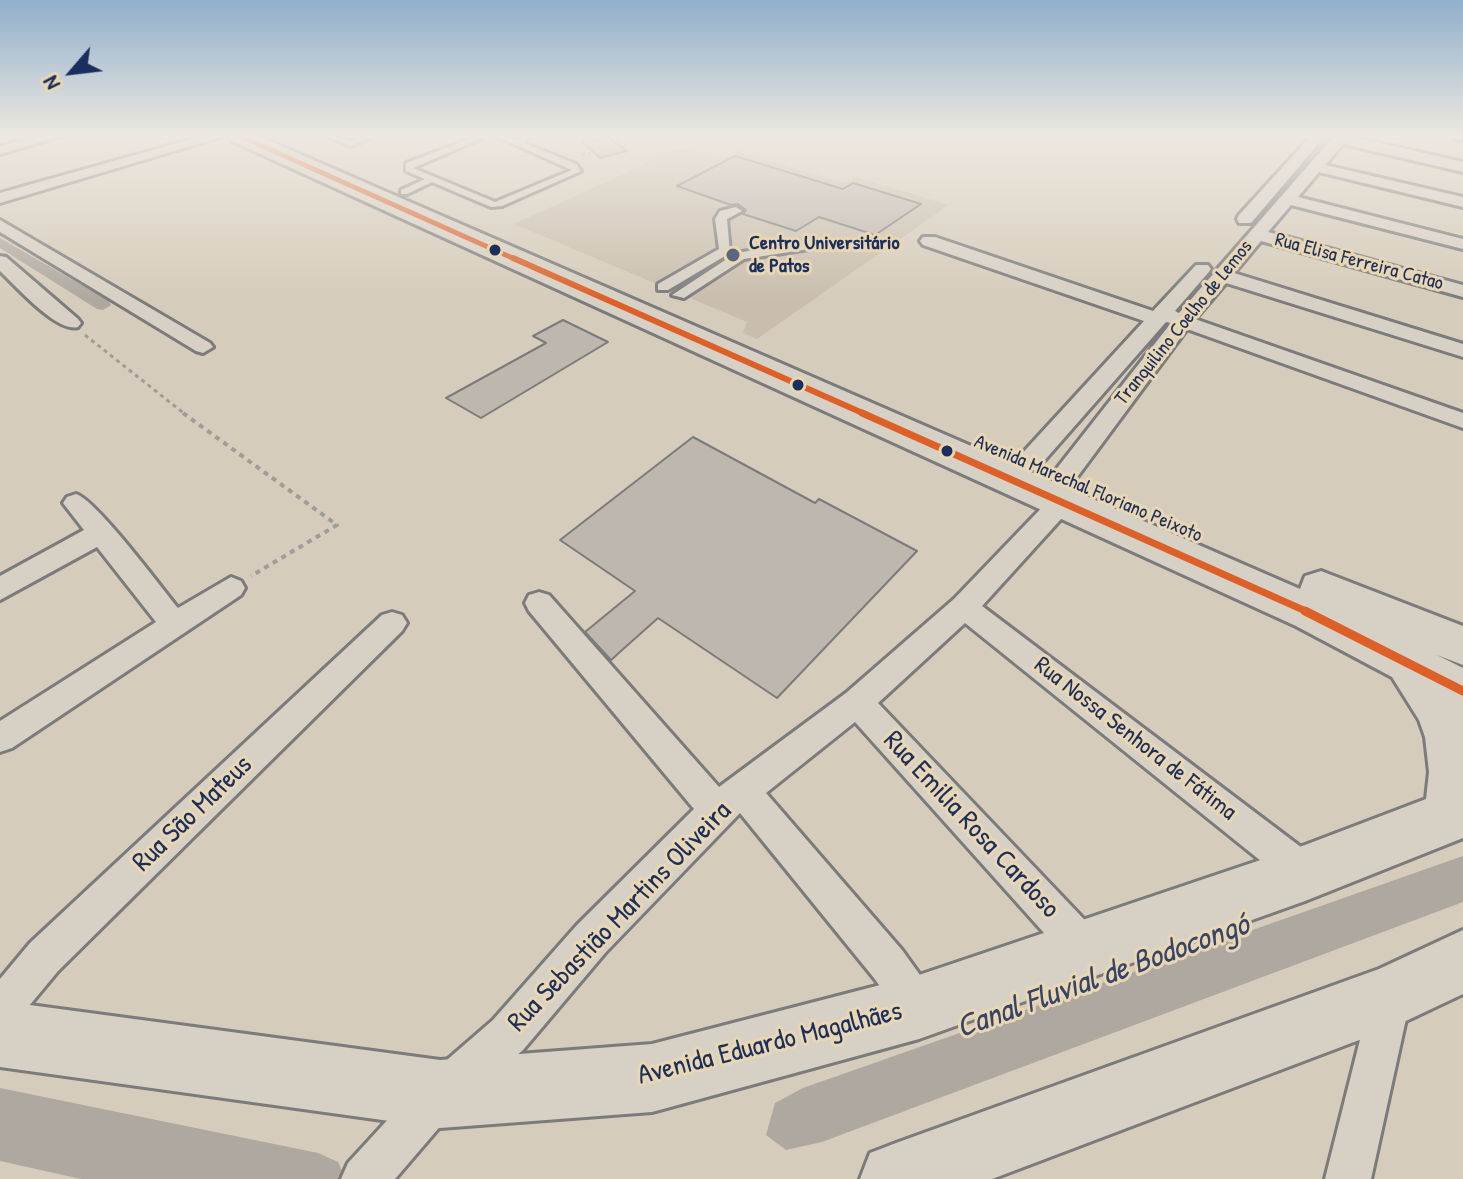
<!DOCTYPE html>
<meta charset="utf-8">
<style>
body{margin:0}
#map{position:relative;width:1463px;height:1179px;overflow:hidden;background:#d6ccbb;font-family:"Patrick Hand",sans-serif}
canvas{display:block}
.north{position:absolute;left:32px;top:32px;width:80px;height:80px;-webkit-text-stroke:6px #e9d6b3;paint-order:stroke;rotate:242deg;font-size:22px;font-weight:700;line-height:32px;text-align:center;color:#1b2f5e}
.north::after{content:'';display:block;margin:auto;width:28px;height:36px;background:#1b2f5e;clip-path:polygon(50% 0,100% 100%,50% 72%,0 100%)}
</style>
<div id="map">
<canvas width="1463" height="1179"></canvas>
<div class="north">N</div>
</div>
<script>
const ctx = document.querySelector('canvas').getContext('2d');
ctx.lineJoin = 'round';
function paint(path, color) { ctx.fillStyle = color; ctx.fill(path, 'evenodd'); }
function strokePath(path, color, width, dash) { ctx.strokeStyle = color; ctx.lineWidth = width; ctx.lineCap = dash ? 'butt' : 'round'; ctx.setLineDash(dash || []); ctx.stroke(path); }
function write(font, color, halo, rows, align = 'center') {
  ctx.font = font + ' "Patrick Hand",sans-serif'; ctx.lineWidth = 6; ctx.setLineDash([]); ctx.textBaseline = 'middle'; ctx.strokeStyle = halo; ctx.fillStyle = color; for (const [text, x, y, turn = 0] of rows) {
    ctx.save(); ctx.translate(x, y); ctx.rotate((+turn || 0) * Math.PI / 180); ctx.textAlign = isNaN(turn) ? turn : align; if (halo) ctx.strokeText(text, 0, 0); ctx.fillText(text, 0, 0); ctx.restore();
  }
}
const built = new Path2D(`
 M 681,148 L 716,160 L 737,151 L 845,183 L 856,177 L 949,205 L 757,339 L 743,333 L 747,322 L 514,224 Z`);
const water = new Path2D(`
 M 1463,856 L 1463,902 L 822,1142 L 786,1150 L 766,1135 L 775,1103 L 803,1088 Z
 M 0,1088 L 318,1153 L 338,1162 L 346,1179 L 81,1179 L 0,1161 Z`);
const canal = new Path2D(`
 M 0,238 L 109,301 L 111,305 L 103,310 L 97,309 L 0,248 Z`);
const building = new Path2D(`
 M 608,137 L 627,151 L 600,158 L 582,142 Z
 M 735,156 L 843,189 L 853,183 L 921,204 L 875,235 L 819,217 L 796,231 L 743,214 L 746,210 L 738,204 L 731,205 L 677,186 Z
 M 563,320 L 608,342 L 481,418 L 446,398 L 546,343 L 533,336 Z
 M 693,437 L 815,503 L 819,499 L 917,551 L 777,698 L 658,618 L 611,660 L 585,632 L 635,591 L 560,540 Z`);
const pathFar2 = new Path2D(`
 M 590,136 L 596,139
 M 644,146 L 660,136
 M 582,155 L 595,152`);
const pathFar1 = new Path2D(`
 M 85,335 L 186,415`);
const path = new Path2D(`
 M 183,413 L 337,525 L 251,576`);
const service = new Path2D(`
 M 327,136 L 336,136 L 351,141 L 366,136 L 375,136 L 351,146 Z
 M 478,136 L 487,136 L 413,168 L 495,202 L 572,170 L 496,136 L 506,136 L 519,140 L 528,137 L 524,143 L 576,164 L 581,171 L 502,206 L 491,207 L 432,182 L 407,194 L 401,194 L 401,190 L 425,179 L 406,171 L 406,163 Z`);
const pedestrian = new Path2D(`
 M 736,207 L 742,211 L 727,219 L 730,253 L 668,290 L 658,290 L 658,284 L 719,249 L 715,219 L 720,211 Z
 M 818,240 L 822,241 L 822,247 L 744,259 L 684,298 L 672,295 L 736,253 Z`);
const minor = new Path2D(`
 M 39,136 L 61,136 L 0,154 L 0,146 Z
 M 203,136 L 224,136 L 0,203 L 0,193 Z
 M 1311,136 L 1325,136 L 1251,223 L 1239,223 L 1237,219 L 1239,215 Z
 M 1334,136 L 1349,136 L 1463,162 L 1463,172 L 1343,144 L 1325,165 L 1463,197 L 1463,207 L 1319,172 L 1298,197 L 1463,239 L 1463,249 L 1291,205 L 1268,232 L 1463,285 L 1463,297 L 1261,241 L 1234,273 L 1463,344 L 1463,357 L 1226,283 L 1195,319 L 1463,413 L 1463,428 L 1187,329 L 1072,484 L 1054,484 L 1051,478 L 1054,472 L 1171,323 L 1166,322 L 1036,470 L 1018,470 L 1015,464 L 1018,458 L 1144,321 L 923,245 L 920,241 L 923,237 L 935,237 L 1153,311 L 1196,265 L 1208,265 L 1211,269 L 1208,273 L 1175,311 L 1179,313 Z
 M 1452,136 L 1463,136 L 1463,140 L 1454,139 Z
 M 0,220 L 210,343 L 213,347 L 203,353 L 196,351 L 0,232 Z
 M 0,256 L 6,257 L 78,319 L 81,323 L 78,327 C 57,333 16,286 0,271 Z
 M 1062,493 L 1071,496 L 1075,502 L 1071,508 L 982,606 L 1318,860 L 1323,873 L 1318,886 L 1305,891 L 1292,886 L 965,623 L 878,703 L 1099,935 L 1105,949 L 1099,963 L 1085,969 L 1071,963 L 855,722 L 766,793 L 902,950 L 933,993 L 939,1007 L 933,1021 L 919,1027 L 905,1021 L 874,978 L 740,813 L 605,953 L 523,1050 L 455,1109 L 395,1179 L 341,1179 L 348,1163 L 425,1079 L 493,1020 L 577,925 L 694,809 L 529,611 L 525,603 L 529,595 L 539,592 L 549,595 L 719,787 L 846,693 L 954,599 L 1053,496 Z
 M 76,494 C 96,500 160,586 178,608 L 231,577 L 241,581 L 245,588 L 241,595 L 12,748 L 0,752 L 0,721 L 156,622 L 97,547 L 0,600 L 0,576 L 84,530 L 63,503 L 67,497 Z
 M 392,612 L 402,615 L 407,623 L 402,631 L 58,971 L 14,1024 L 0,1030 L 0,979 L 30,943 L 382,615 Z
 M 1391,976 L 1405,982 L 1411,996 L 1371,1179 L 1325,1179 L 1371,996 L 1377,982 Z`);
const primary = new Path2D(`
 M 229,136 L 258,136 L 1300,589 L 1305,576 L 1321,571 L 1463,626 L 1463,665 L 1437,655 L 1463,668 L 1463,838 L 1305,901 L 919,1039 L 652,1112 L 440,1128 L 0,1067 L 0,1001 L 440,1060 L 652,1044 L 919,975 L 1305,845 L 1426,799 L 1429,772 L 1425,737 L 1419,720 L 1392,677 L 1296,626 L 232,141 Z
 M 1463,930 L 1463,994 L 1391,1028 L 992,1179 L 860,1179 L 870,1153 L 896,1143 L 1379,969 Z`);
const bus1Far3 = new Path2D(`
 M 240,136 L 517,260`);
const bus1Far2 = new Path2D(`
 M 513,258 L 867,415`);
const bus1Far1 = new Path2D(`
 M 862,413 L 1310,613`);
const bus1 = new Path2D(`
 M 1305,611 L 1463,691`);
const markers = [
 [495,250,7,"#1b2f5e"],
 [733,255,8,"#5c667f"],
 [798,385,7,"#1b2f5e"],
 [947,451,7,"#1b2f5e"]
];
const farPoinames = [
 ["Centro Universitário",749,244],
 ["de Patos",749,267]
];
const farStreetnames = [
 ["Rua Elisa Ferreira Catao",1359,262,15],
 ["Tranquilino Coelho de Lemos",1184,323,-51],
 ["Avenida Marechal Floriano Peixoto",1088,489,23]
];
const streetNames = [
 ["Rua Nossa Senhora de Fátima",1135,739,38]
];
const nearStreetnames = [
 ["Rua São Mateus",193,814,-44],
 ["Rua Emilia Rosa Cardoso",971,825,47],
 ["Rua Sebastião Martins Oliveira",620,917,-46],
 ["Avenida Eduardo Magalhães",770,1044,-14]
];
const nearWaternames = [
 ["Canal Fluvial de Bodocongó",1103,977,-20]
];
paint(built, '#c9bead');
paint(water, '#aea8a0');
paint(canal, '#aea8a0');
paint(building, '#bdb7ad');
strokePath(building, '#7b7b7c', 2);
strokePath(service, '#7b7b7c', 6);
strokePath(pedestrian, '#7b7b7c', 6);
strokePath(minor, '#7b7b7c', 6);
strokePath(primary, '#7b7b7c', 6);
strokePath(pathFar2, '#9f9c99', 2, [3, 3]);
strokePath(pathFar1, '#9f9c99', 3, [4, 4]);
strokePath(path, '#9f9c99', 4, [5, 5]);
paint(service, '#d7d0c4');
paint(pedestrian, '#d7d0c4');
paint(minor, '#d7d0c4');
paint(primary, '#d7d0c4');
strokePath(bus1Far3, '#dc6028', 5);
strokePath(bus1Far2, '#dc6028', 6);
strokePath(bus1Far1, '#dc6028', 7);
strokePath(bus1, '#dc6028', 9);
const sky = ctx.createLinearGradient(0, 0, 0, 301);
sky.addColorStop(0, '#91afcb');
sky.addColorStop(0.45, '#ede8e0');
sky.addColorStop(1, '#ede8e000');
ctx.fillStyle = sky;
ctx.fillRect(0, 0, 1463, 301);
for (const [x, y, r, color] of markers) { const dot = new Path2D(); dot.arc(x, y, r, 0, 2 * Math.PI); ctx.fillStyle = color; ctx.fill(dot); strokePath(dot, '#e9d6b3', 3); }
write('bold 20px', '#1b2f5e', '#e9d6b3', farPoinames, 'left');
write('20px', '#1b2f5e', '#e9d6b3', farStreetnames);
write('24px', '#1b2f5e', '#e9d6b3', streetNames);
write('28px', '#1b2f5e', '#e9d6b3', nearStreetnames);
write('italic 32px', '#354469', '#e9d6b3', nearWaternames);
</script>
